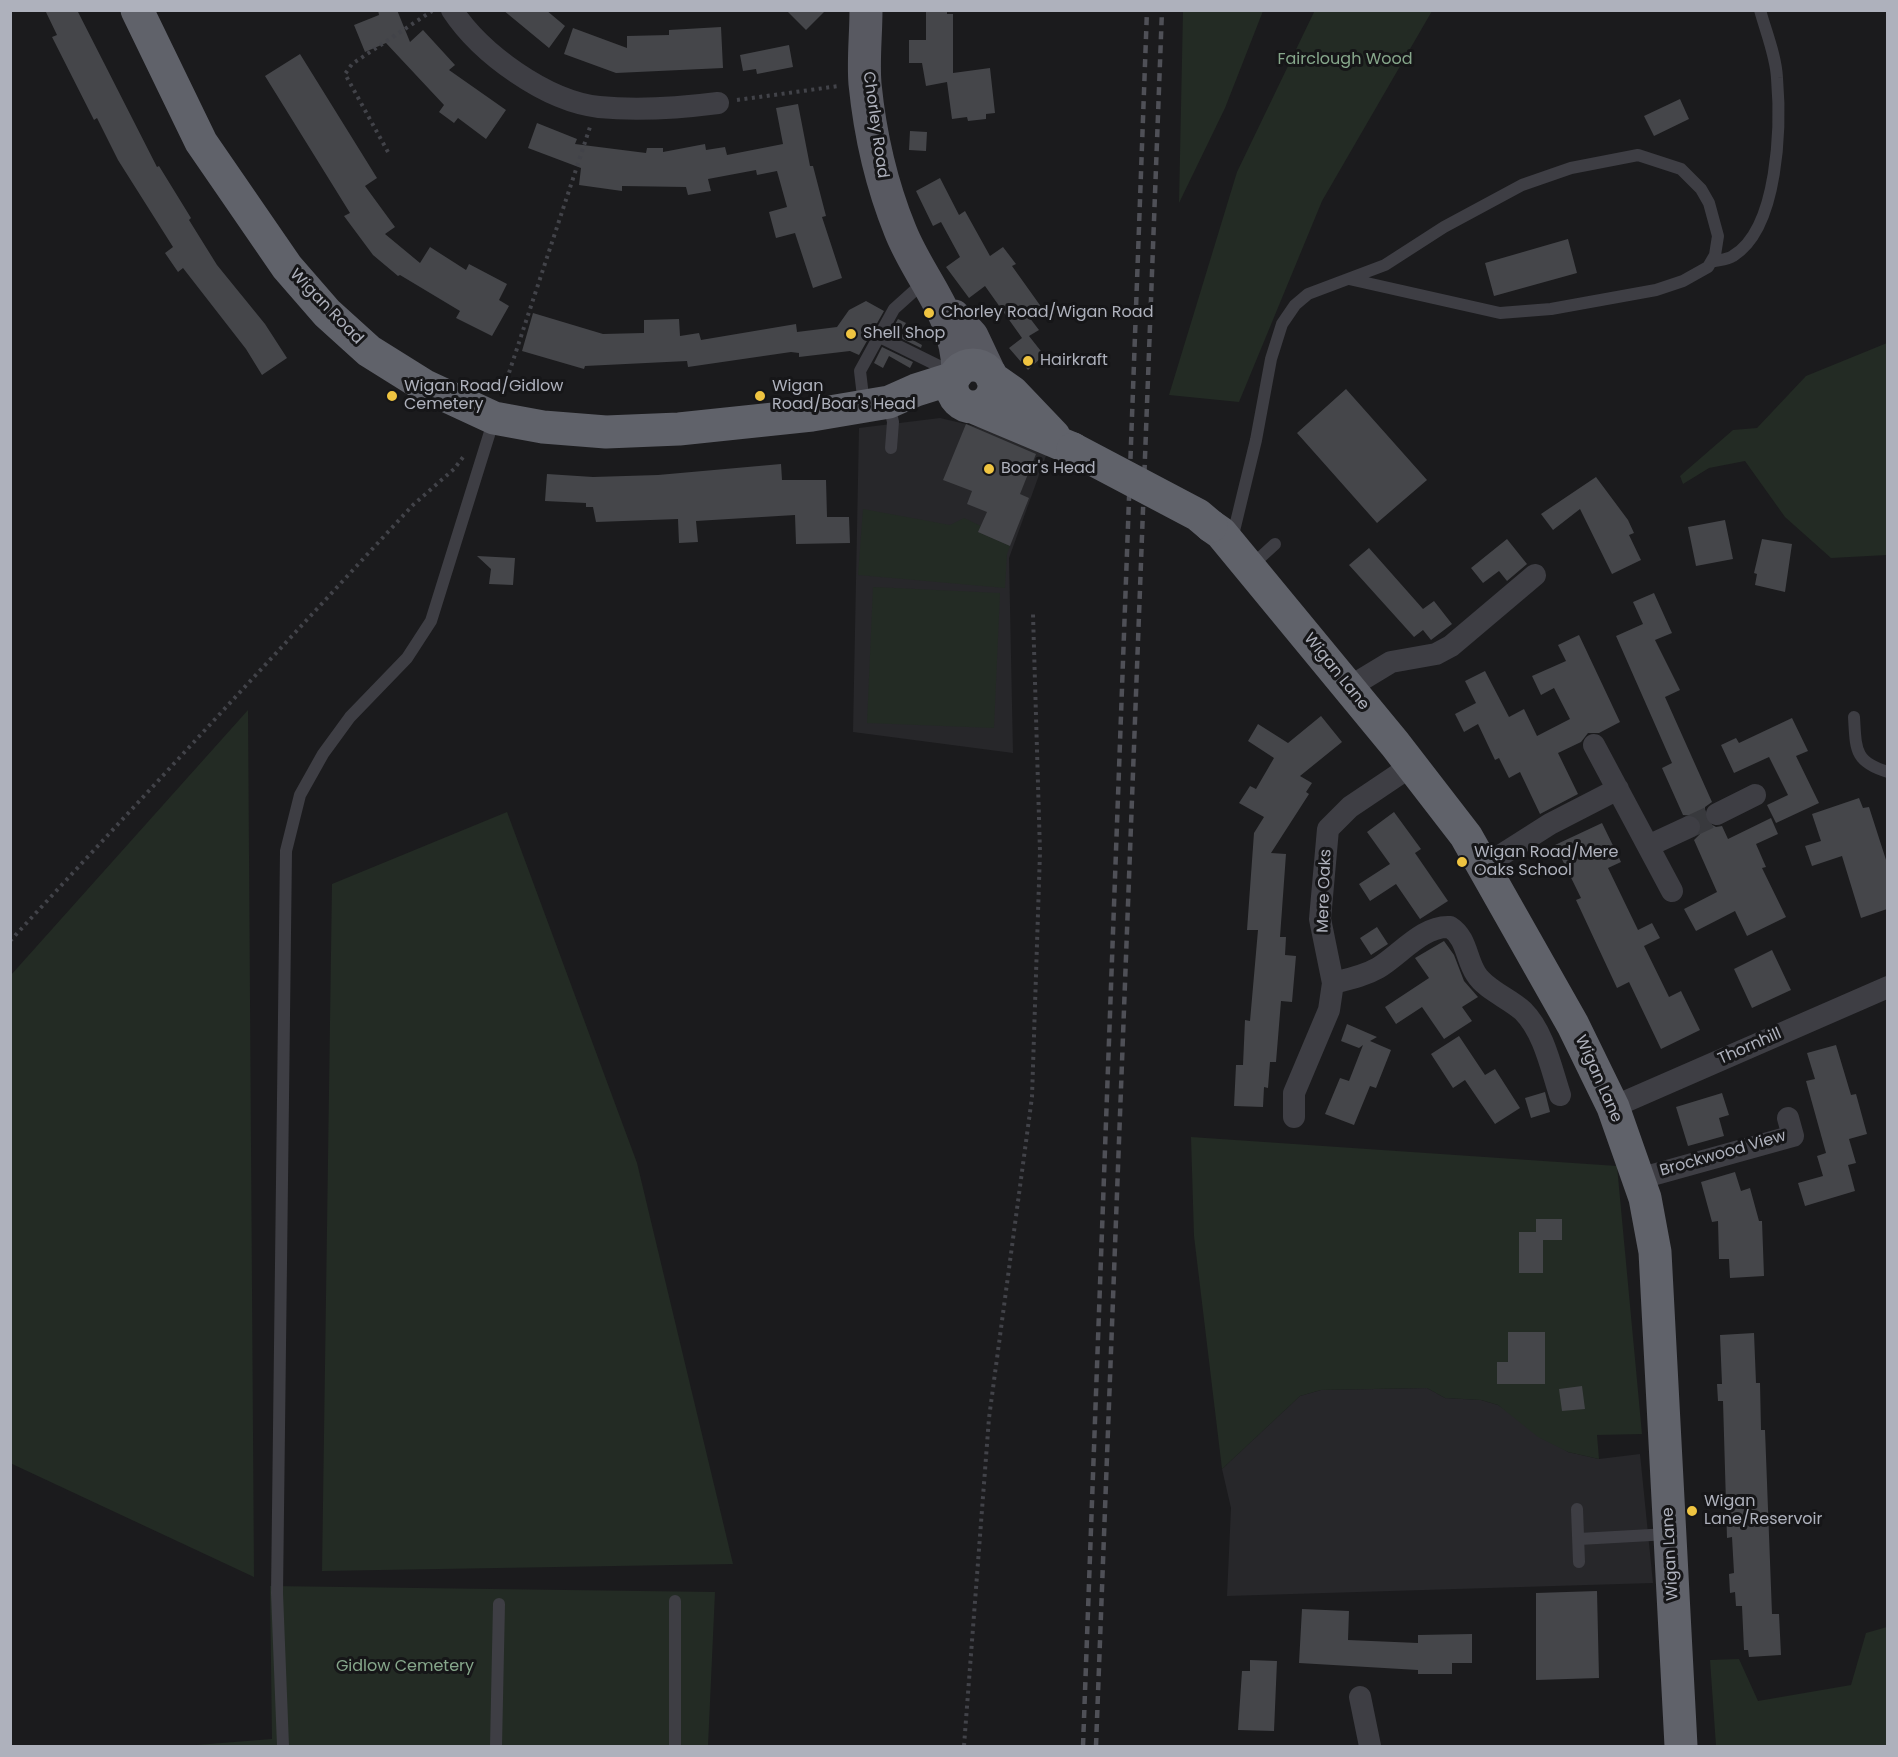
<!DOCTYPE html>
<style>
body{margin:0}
#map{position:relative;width:1898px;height:1757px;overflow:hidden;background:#1b1b1d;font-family:Poppins,sans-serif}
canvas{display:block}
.frame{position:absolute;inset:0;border:12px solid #aeb1bc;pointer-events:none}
</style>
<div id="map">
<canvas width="1898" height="1757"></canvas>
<div class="frame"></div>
</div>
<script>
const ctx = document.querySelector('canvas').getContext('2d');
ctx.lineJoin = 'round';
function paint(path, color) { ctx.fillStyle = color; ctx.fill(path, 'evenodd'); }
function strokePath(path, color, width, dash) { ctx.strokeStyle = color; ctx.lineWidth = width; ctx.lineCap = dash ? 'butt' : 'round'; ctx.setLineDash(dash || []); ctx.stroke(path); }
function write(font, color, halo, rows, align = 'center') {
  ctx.font = font + ' Poppins,sans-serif'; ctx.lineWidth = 6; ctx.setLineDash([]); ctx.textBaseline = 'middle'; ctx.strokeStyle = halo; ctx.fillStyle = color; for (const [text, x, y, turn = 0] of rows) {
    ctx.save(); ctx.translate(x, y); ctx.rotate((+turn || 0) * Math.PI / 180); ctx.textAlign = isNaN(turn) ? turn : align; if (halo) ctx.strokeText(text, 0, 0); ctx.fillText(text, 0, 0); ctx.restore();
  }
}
const built = new Path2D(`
 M 940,418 L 1008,434 L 1047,453 L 1009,558 L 1013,753 L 853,732 L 859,428 Z
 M 1427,1388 L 1445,1398 L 1481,1400 L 1498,1405 L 1568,1452 L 1599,1459 L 1640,1454 L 1653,1583 L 1227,1596 L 1231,1508 L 1222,1469 L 1300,1396 L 1321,1390 Z`);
const green = new Path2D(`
 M 1315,10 L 1432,11 L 1322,201 L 1239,402 L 1169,395 L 1237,172 Z
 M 1183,11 L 1263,11 L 1225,108 L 1179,203 Z
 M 1887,343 L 1887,555 L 1831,558 L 1785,517 L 1745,461 L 1709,468 L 1683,484 L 1680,476 L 1733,430 L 1757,428 L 1806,376 Z
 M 863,509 L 950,525 L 964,518 L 981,526 L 978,532 L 1010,546 L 1007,554 L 1005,588 L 858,575 Z
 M 873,587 L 1000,593 L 994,728 L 867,723 Z
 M 248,710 L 248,711 L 254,1577 L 10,1463 L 11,975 Z
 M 507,812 L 637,1163 L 733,1564 L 322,1571 L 332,884 Z
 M 1191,1137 L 1617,1166 L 1642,1434 L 1597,1435 L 1599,1459 L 1568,1452 L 1538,1437 L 1498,1405 L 1481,1400 L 1445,1398 L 1427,1388 L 1321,1390 L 1300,1396 L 1222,1469 L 1194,1236 Z
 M 270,1586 L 715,1592 L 708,1746 L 184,1746 L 272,1739 Z
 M 1887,1627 L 1887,1746 L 1716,1746 L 1710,1660 L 1739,1659 L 1758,1701 L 1851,1685 L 1866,1633 Z`);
const building = new Path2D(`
 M 45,10 L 77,10 L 157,167 L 159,166 L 191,218 L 189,220 L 217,265 L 265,324 L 287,358 L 262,375 L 246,349 L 183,268 L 178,272 L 165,253 L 173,247 L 118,160 L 97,118 L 94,120 L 52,37 L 57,35 Z
 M 378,10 L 397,10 L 410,42 L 423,30 L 455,65 L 449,70 L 506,110 L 486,139 L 458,118 L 454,123 L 439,112 L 444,105 L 386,43 L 365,52 L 354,25 L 379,15 Z
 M 503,10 L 546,10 L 565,26 L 549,48 Z
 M 786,10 L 826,10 L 806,30 Z
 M 926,10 L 947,10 L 947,14 L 953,14 L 953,73 L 990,68 L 995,113 L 986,114 L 986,119 L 968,121 L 967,117 L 952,119 L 947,82 L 926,86 L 922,63 L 909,63 L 909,40 L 926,40 Z
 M 721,27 L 723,68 L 616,73 L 564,54 L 573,28 L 627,48 L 627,36 L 669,35 L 669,30 Z
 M 789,45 L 793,67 L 757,74 L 756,69 L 743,71 L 740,55 Z
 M 300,54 L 377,178 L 365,186 L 395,227 L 385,234 L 420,263 L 430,247 L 466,270 L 469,264 L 507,284 L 499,300 L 509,306 L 492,336 L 456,318 L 460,311 L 400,275 L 398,276 L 373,255 L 344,216 L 350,213 L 265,76 Z
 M 1680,99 L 1689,119 L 1654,136 L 1644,116 Z
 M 798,104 L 810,166 L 813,166 L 826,216 L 822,217 L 842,278 L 813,288 L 795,233 L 776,238 L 769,212 L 787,207 L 777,171 L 757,175 L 756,170 L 708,179 L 711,191 L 688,195 L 686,187 L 622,186 L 622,191 L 579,185 L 581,168 L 528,148 L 537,123 L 577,139 L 575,144 L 646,153 L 647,148 L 663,148 L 663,152 L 705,144 L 706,150 L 725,147 L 727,155 L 783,144 L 776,108 Z
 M 910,131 L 927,132 L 926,151 L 909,150 Z
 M 940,178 L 959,215 L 965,211 L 990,256 L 1003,247 L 1016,264 L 1012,266 L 1042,308 L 1029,317 L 1039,330 L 1029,336 L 1044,355 L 1028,370 L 1009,348 L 1022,338 L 985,286 L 969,298 L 946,267 L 960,257 L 941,222 L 933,226 L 916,191 Z
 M 1568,239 L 1577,273 L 1494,296 L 1485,263 Z
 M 866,301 L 884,311 L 859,355 L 850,351 L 799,357 L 799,353 L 791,352 L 688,367 L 687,361 L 585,366 L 584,369 L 522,351 L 533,313 L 603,334 L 644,333 L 644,320 L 679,319 L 680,336 L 699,333 L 701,340 L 796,324 L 797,332 L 837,327 L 849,310 Z
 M 898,319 L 906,323 L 900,333 L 922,345 L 921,348 L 890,333 Z
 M 882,347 L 913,362 L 910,368 L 889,356 L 883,368 L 874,363 Z
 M 1346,389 L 1427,480 L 1377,523 L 1297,433 Z
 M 966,424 L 1036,454 L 1020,494 L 1029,498 L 1010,546 L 978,532 L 987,512 L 967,504 L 972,491 L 943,480 Z
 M 781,464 L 782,480 L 826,480 L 827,517 L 849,517 L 850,543 L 796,544 L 795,515 L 696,521 L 698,542 L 679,543 L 678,519 L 596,522 L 593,507 L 586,507 L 586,503 L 545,501 L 547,474 L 593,477 L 658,475 Z
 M 1596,477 L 1628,520 L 1634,533 L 1629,535 L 1641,560 L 1612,574 L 1580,509 L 1553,530 L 1541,514 Z
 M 1725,520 L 1733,559 L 1696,566 L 1688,527 Z
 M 1507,539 L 1527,564 L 1507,581 L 1499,571 L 1483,583 L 1471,568 Z
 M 1762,539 L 1792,544 L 1785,592 L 1755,585 L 1757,574 L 1754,573 Z
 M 1369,548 L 1423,609 L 1434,601 L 1452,624 L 1431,640 L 1423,630 L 1414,637 L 1349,565 Z
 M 477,556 L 515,558 L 513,585 L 489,584 L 491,569 Z
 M 1654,593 L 1672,633 L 1655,640 L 1680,690 L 1665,697 L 1712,802 L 1705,807 L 1705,821 L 1716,827 L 1722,826 L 1728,839 L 1771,818 L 1778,834 L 1756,844 L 1766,867 L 1762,868 L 1786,917 L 1747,936 L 1735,911 L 1696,931 L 1684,909 L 1717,892 L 1694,840 L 1700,834 L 1701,822 L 1696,816 L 1683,815 L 1662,768 L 1672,763 L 1616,636 L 1643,624 L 1633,602 Z
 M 1579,635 L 1620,722 L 1599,733 L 1588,733 L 1581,742 L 1558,753 L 1578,794 L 1540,814 L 1520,772 L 1509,778 L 1499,758 L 1495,760 L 1478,724 L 1464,732 L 1455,714 L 1476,703 L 1465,681 L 1485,671 L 1509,717 L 1524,709 L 1537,736 L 1570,719 L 1554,688 L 1541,695 L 1532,676 L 1566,661 L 1558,645 Z
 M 1321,716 L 1342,742 L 1300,776 L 1312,783 L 1306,792 L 1309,794 L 1271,853 L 1286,854 L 1280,937 L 1286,937 L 1285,955 L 1296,956 L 1292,1002 L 1281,1001 L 1276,1062 L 1270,1062 L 1268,1088 L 1264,1087 L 1263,1107 L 1234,1106 L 1236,1065 L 1243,1065 L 1245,1020 L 1250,1021 L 1258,930 L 1247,930 L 1254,833 L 1264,817 L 1239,803 L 1250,786 L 1256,789 L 1274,758 L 1248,741 L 1258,724 L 1288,743 Z
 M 1792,718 L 1808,751 L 1796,756 L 1819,803 L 1776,823 L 1767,805 L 1788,795 L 1769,757 L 1734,773 L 1721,745 L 1736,738 L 1739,743 Z
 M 1859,798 L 1863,808 L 1869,807 L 1887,863 L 1887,909 L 1861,918 L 1842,856 L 1812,866 L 1805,846 L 1821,841 L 1812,814 Z
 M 1394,812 L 1421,849 L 1415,853 L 1448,901 L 1420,919 L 1396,884 L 1370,901 L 1359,884 L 1390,864 L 1367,832 Z
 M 1602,823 L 1621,862 L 1608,868 L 1638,930 L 1652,923 L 1660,938 L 1644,946 L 1669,997 L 1681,991 L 1700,1030 L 1661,1049 L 1629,982 L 1617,988 L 1576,900 L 1581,898 L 1555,845 Z
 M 1377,927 L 1388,944 L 1371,955 L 1360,938 Z
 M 1444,941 L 1454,955 L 1464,981 L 1478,997 L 1462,1007 L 1472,1021 L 1444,1039 L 1422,1007 L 1396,1024 L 1385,1007 L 1429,978 L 1415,958 Z
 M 1772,950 L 1791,990 L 1752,1008 L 1734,969 Z
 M 1347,1024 L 1377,1037 L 1370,1041 L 1391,1050 L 1376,1088 L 1370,1086 L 1354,1125 L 1325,1114 L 1340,1078 L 1349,1081 L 1363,1045 L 1359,1048 L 1341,1041 Z
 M 1459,1036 L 1485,1075 L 1495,1069 L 1520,1108 L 1495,1124 L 1465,1080 L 1453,1088 L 1431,1054 Z
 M 1836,1045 L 1851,1095 L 1856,1094 L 1867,1134 L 1849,1139 L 1856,1163 L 1848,1165 L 1855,1191 L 1805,1206 L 1798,1183 L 1823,1176 L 1817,1156 L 1826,1153 L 1806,1081 L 1815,1079 L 1807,1053 Z
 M 1545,1092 L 1550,1112 L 1531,1118 L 1525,1098 Z
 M 1722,1093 L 1729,1115 L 1719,1118 L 1724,1136 L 1688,1146 L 1676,1107 Z
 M 1735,1172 L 1741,1191 L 1750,1188 L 1759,1221 L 1762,1221 L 1764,1276 L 1730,1278 L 1729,1259 L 1719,1259 L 1718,1221 L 1712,1222 L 1701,1182 Z
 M 1536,1219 L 1562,1219 L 1562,1240 L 1543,1240 L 1543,1273 L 1519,1273 L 1519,1232 L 1536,1232 Z
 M 1508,1332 L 1545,1332 L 1545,1384 L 1497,1384 L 1497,1362 L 1508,1362 Z
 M 1754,1333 L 1756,1383 L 1760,1383 L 1761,1430 L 1765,1430 L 1772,1614 L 1779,1614 L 1781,1655 L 1749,1657 L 1748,1650 L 1744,1650 L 1742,1606 L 1736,1606 L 1735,1592 L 1730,1593 L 1729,1574 L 1734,1573 L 1732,1537 L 1727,1538 L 1723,1401 L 1718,1401 L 1717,1384 L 1722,1384 L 1720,1335 Z
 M 1582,1386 L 1585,1409 L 1562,1411 L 1559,1389 Z
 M 1597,1591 L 1599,1678 L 1536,1680 L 1536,1593 Z
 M 1302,1609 L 1349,1611 L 1348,1640 L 1418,1643 L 1418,1635 L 1472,1634 L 1472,1663 L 1452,1663 L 1452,1674 L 1418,1674 L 1418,1670 L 1299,1663 Z
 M 1250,1660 L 1277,1661 L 1274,1731 L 1238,1730 L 1242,1671 L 1250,1671 Z`);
const minorTunnel = new Path2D(`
 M 1689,827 L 1717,814`);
const path = new Path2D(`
 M 737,100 L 839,86
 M 388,152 L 345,74 L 352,64 L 432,11
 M 502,394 L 590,127
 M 10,941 L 413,505 L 454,469 L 464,456
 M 964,1746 L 989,1418 L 1032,1097 L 1040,852 L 1033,614`);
const service = new Path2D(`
 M 1711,262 C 1718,260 1727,260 1733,256 C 1779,228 1781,125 1777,78 C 1776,56 1766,32 1760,10
 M 878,336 L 953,373
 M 889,404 L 893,422 L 891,448
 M 864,405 L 860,371 L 894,309 L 914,291 L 928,285
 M 1232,539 L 1256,440 L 1271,359 L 1282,324 L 1295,305 L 1308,294 L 1385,265 L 1444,227 L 1522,185 L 1571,168 L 1638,155 L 1681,169 L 1701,189 L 1709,203 L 1718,236 L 1715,255 L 1708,267 L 1683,281 L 1656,290 L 1551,309 L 1500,313 L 1349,279
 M 1251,566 L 1275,544
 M 1854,717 C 1856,749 1854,762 1888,772
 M 1577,1509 L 1579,1562
 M 1579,1539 L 1669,1534
 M 283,1746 L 277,1593 L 286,851 L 300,795 L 323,754 L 350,717 L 407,658 L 431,621 L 494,419
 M 496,1746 L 499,1604
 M 675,1746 L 675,1601`);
const minor = new Path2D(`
 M 452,10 C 481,54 546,101 599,107 C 639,111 679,108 718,103
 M 1348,688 L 1391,662 L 1436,654 L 1451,646 L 1535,575
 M 1594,745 L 1672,891
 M 1717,814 L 1755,795
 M 1648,846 L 1689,827
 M 1484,866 L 1550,824 L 1618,789
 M 1333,983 C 1349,979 1364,976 1378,968 C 1400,955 1423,925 1450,927 C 1467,938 1466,959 1476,974 C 1486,990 1509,998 1523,1011 C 1544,1032 1551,1068 1560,1095
 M 1613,1107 L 1888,987
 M 1294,1117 L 1294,1093 L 1329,1010 L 1333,983 L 1320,919 L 1328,829 L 1350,807 L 1411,766
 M 1638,1179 L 1793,1136 L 1788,1118
 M 1360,1697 L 1370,1746`);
const primary = new Path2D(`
 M 866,10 C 866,35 863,60 865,84 C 870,134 881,183 900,230 C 919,279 958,315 958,372
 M 954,316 L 972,336 L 989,372`);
const trunk = new Path2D(`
 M 137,10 L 201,142 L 287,267 L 327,313 L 369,351 L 425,386 L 494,418 L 543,427 L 606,432 L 679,429 L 812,415 L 889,402 L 916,390 L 954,378
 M952 386a21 21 0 1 1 42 0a21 21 0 1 1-42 0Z
 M 992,378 L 1012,392 L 1054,436
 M 973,407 L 1073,449
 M 1211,526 L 1221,533 L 1395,744 L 1466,836 L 1573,1025 L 1613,1107 L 1645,1198 L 1655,1252 L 1681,1746`);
const rail = new Path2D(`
 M 1083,1746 L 1147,10
 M 1096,1746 L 1162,10`);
const trunkBridge = new Path2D(`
 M 1073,449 L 1198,515 L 1211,526`);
const markers = [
 [929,313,6,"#efc441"],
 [851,334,6,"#efc441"],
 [1028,361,6,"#efc441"],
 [392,396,6,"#efc441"],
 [760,396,6,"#efc441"],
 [989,469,6,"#efc441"],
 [1462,862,6,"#efc441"],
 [1692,1511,6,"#efc441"]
];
const parkNames = [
 ["Fairclough Wood",1345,60],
 ["Gidlow Cemetery",405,1667]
];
const streetNames = [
 ["Chorley Road",875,125,82],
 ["Wigan Road",326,307,46],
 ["Wigan Lane",1336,672,51],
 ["Mere Oaks",1325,891,-88],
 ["Thornhill",1750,1047,-24],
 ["Wigan Lane",1598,1079,66],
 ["Brockwood View",1723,1154,-16],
 ["Wigan Lane",1671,1554,-93]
];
const poiNames = [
 ["Chorley Road/Wigan Road",941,313],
 ["Shell Shop",863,334],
 ["Hairkraft",1040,361],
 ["Wigan Road/Gidlow",404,387],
 ["Cemetery",404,405],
 ["Wigan",772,387],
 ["Road/Boar's Head",772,405],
 ["Boar's Head",1001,469],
 ["Wigan Road/Mere",1474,853],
 ["Oaks School",1474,871],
 ["Wigan",1704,1502],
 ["Lane/Reservoir",1704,1520]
];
paint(built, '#27272a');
paint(green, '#232b24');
paint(building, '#45464a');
strokePath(minorTunnel, '#38393d', 22, [22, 11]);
strokePath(path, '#424349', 4, [3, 4.5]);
strokePath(service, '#3e3e44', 12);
strokePath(minor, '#3e3e44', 22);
strokePath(primary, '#585961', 33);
strokePath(trunk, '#60626a', 33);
strokePath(rail, '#4f5057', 4.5, [8, 6]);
strokePath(trunkBridge, '#60626a', 33);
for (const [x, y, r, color] of markers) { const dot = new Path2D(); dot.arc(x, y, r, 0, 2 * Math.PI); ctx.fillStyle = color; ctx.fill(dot); strokePath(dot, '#161618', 2); }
write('16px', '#86a78b', '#161618', parkNames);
write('16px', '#aeb1bc', '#161618', streetNames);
write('16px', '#aeb1bc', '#161618', poiNames, 'left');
</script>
